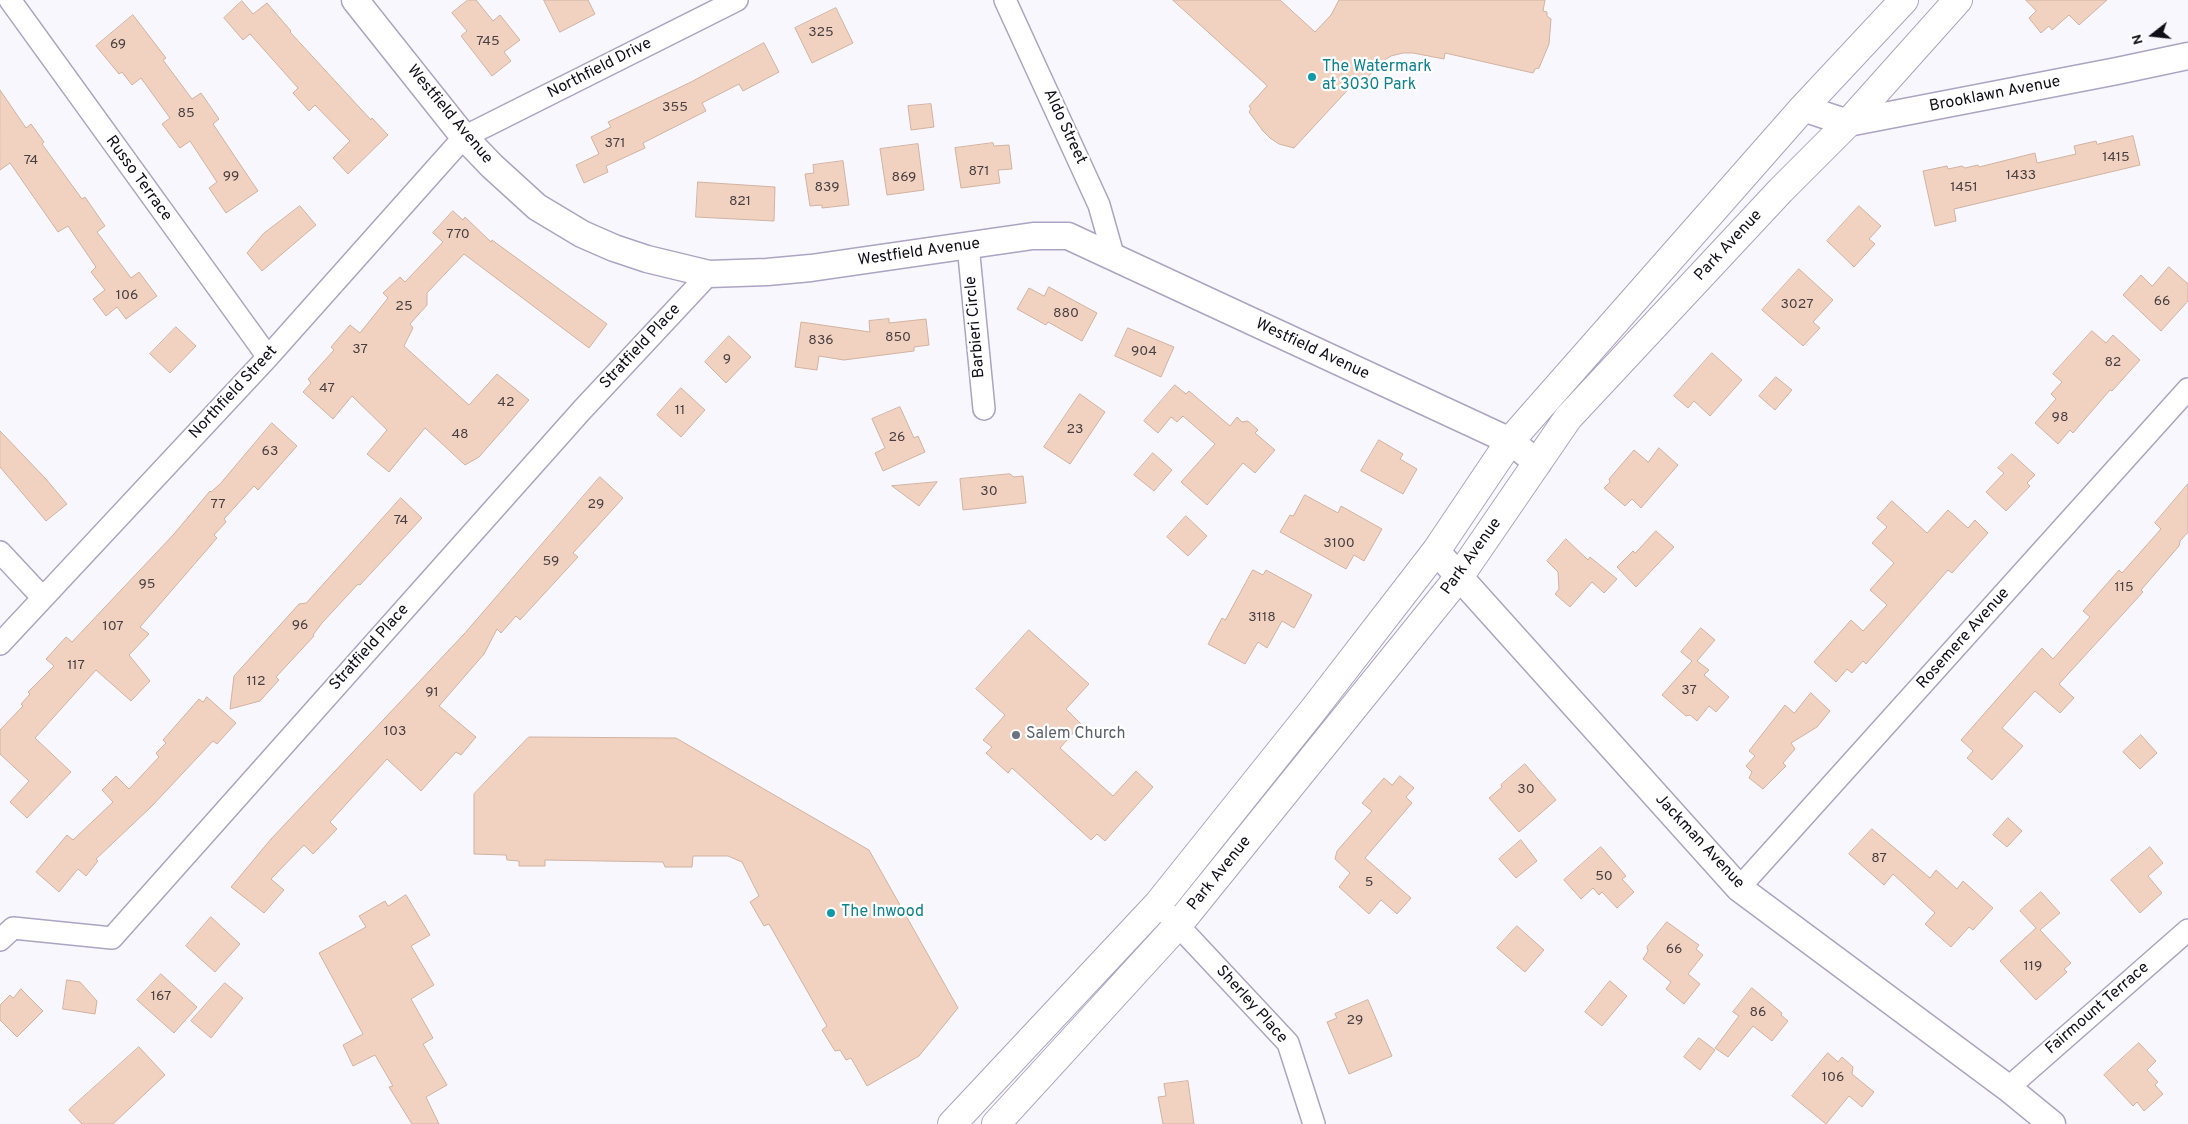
<!DOCTYPE html>
<style>
body{margin:0}
#map{position:relative;width:2188px;height:1124px;overflow:hidden;background:#f9f7fe;font-family:Overpass,sans-serif}
canvas{display:block}
.north{position:absolute;left:2128px;top:10px;width:50px;height:50px;-webkit-text-stroke:4px #fff;paint-order:stroke;rotate:254deg;font-size:14px;font-weight:700;line-height:20px;text-align:center;color:#100e18}
.north::after{content:'';display:block;margin:auto;width:18px;height:22px;background:#100e18;clip-path:polygon(50% 0,100% 100%,50% 72%,0 100%)}
</style>
<div id="map">
<canvas width="2188" height="1124"></canvas>
<div class="north">N</div>
</div>
<script>
const ctx = document.querySelector('canvas').getContext('2d');
ctx.lineJoin = 'round';
function paint(path, color) { ctx.fillStyle = color; ctx.fill(path, 'evenodd'); }
function strokePath(path, color, width, dash) { ctx.strokeStyle = color; ctx.lineWidth = width; ctx.lineCap = dash ? 'butt' : 'round'; ctx.setLineDash(dash || []); ctx.stroke(path); }
function write(font, color, halo, rows, align = 'center') {
  ctx.font = font + ' Overpass,sans-serif'; ctx.lineWidth = 4.5; ctx.setLineDash([]); ctx.textBaseline = 'middle'; ctx.strokeStyle = halo; ctx.fillStyle = color; for (const [text, x, y, turn = 0] of rows) {
    ctx.save(); ctx.translate(x, y); ctx.rotate((+turn || 0) * Math.PI / 180); ctx.textAlign = isNaN(turn) ? turn : align; if (halo) ctx.strokeText(text, 0, 0); ctx.fillText(text, 0, 0); ctx.restore();
  }
}
const building = new Path2D(`
 M 468,0 L 476,0 L 493,21 L 500,15 L 520,40 L 504,52 L 511,61 L 492,76 L 461,36 L 467,31 L 452,13 Z
 M 544,0 L 588,0 L 595,14 L 560,32 Z
 M 1173,0 L 1280,0 L 1315,32 L 1331,15 L 1339,0 L 1545,0 L 1543,11 L 1547,12 L 1547,16 L 1551,19 L 1549,44 L 1539,68 L 1535,69 L 1533,73 L 1445,53 L 1444,59 L 1413,53 L 1403,53 L 1391,56 L 1383,61 L 1360,85 L 1355,82 L 1294,148 L 1279,144 L 1270,138 L 1263,131 L 1249,112 L 1251,109 L 1249,106 L 1267,86 Z
 M 2026,0 L 2107,0 L 2079,25 L 2069,15 L 2052,30 L 2049,26 L 2041,33 L 2029,18 L 2036,11 Z
 M 242,1 L 253,14 L 267,3 L 291,31 L 290,32 L 371,120 L 372,118 L 388,135 L 348,174 L 333,158 L 350,141 L 315,105 L 309,111 L 293,93 L 298,88 L 250,34 L 243,40 L 224,18 Z
 M 836,8 L 853,43 L 812,63 L 795,28 Z
 M 133,15 L 166,58 L 163,60 L 192,99 L 201,93 L 219,119 L 213,124 L 258,191 L 226,213 L 209,188 L 217,182 L 190,141 L 180,148 L 162,124 L 170,118 L 141,78 L 132,85 L 122,72 L 119,74 L 96,46 Z
 M 764,43 L 779,72 L 743,91 L 739,84 L 702,103 L 706,111 L 643,143 L 645,148 L 606,166 L 608,172 L 584,183 L 576,165 L 599,154 L 591,137 L 611,127 L 608,122 L 691,82 Z
 M 0,90 L 26,128 L 31,124 L 44,142 L 42,144 L 82,199 L 85,197 L 105,226 L 97,232 L 131,278 L 139,272 L 157,296 L 126,319 L 117,307 L 106,316 L 93,299 L 105,290 L 91,272 L 96,267 L 68,226 L 58,232 L 10,163 L 0,170 Z
 M 931,104 L 934,127 L 911,130 L 908,106 Z
 M 2133,136 L 2140,165 L 1954,209 L 1956,221 L 1935,226 L 1923,171 L 1947,166 L 1948,169 L 1962,166 L 1965,168 L 1978,165 L 1979,167 L 2035,153 L 2037,163 L 2076,154 L 2074,146 L 2096,141 L 2097,144 Z
 M 993,143 L 994,146 L 1009,145 L 1012,169 L 998,170 L 1000,183 L 961,188 L 955,148 Z
 M 918,144 L 924,190 L 887,195 L 880,149 Z
 M 843,161 L 849,205 L 822,208 L 822,205 L 810,206 L 805,174 L 814,173 L 813,165 Z
 M 698,182 L 775,187 L 774,221 L 696,217 Z
 M 300,206 L 316,225 L 262,271 L 247,253 L 263,234 Z
 M 1859,206 L 1881,226 L 1869,239 L 1875,244 L 1854,267 L 1827,241 Z
 M 453,211 L 463,220 L 465,217 L 491,242 L 492,240 L 607,324 L 589,348 L 464,254 L 427,293 L 427,305 L 410,324 L 413,328 L 404,346 L 469,405 L 497,374 L 529,400 L 479,457 L 465,465 L 425,428 L 389,472 L 367,454 L 387,430 L 352,396 L 333,419 L 303,392 L 311,383 L 308,379 L 334,350 L 331,347 L 350,325 L 360,333 L 388,298 L 383,293 L 400,277 L 405,282 L 443,242 L 433,233 Z
 M 2169,267 L 2188,284 L 2188,301 L 2161,331 L 2123,295 L 2141,275 L 2152,286 Z
 M 1799,269 L 1833,300 L 1813,322 L 1820,328 L 1803,346 L 1762,310 Z
 M 1049,287 L 1097,313 L 1082,341 L 1048,322 L 1046,325 L 1017,309 L 1029,288 L 1044,296 Z
 M 889,319 L 889,323 L 926,319 L 929,345 L 914,347 L 914,351 L 844,360 L 819,356 L 817,370 L 795,367 L 801,322 L 870,332 L 869,321 Z
 M 176,327 L 196,346 L 170,373 L 150,354 Z
 M 1128,328 L 1174,347 L 1161,377 L 1115,356 Z
 M 2092,331 L 2106,343 L 2113,335 L 2140,360 L 2112,391 L 2110,390 L 2073,433 L 2070,430 L 2058,444 L 2035,423 L 2056,399 L 2051,394 L 2062,382 L 2053,374 Z
 M 729,336 L 751,357 L 726,383 L 705,362 Z
 M 1712,353 L 1742,380 L 1710,416 L 1694,401 L 1688,408 L 1674,396 Z
 M 1776,377 L 1792,390 L 1775,410 L 1759,396 Z
 M 1175,385 L 1186,394 L 1189,391 L 1230,426 L 1237,417 L 1242,422 L 1248,421 L 1258,430 L 1255,433 L 1275,450 L 1255,473 L 1243,463 L 1207,505 L 1181,482 L 1215,444 L 1183,416 L 1177,422 L 1171,417 L 1158,433 L 1144,421 Z
 M 681,388 L 705,410 L 681,437 L 657,415 Z
 M 1080,394 L 1105,412 L 1070,464 L 1044,447 Z
 M 900,407 L 914,438 L 918,436 L 925,452 L 883,471 L 875,453 L 885,448 L 872,419 Z
 M 272,423 L 297,446 L 258,490 L 254,486 L 224,519 L 226,522 L 214,535 L 217,538 L 140,627 L 149,634 L 129,655 L 150,681 L 131,701 L 96,670 L 35,738 L 71,772 L 27,818 L 10,802 L 29,781 L 0,754 L 0,730 L 23,706 L 21,704 L 30,694 L 28,692 L 54,666 L 46,659 L 66,637 L 72,642 L 174,534 L 210,491 L 211,492 L 220,484 Z
 M 0,431 L 45,478 L 67,504 L 46,521 L 0,467 Z
 M 1379,440 L 1403,454 L 1400,459 L 1417,469 L 1403,494 L 1361,471 Z
 M 1659,448 L 1678,465 L 1641,508 L 1632,499 L 1625,506 L 1604,488 L 1610,482 L 1609,479 L 1634,450 L 1648,462 Z
 M 1153,453 L 1172,470 L 1154,491 L 1134,475 Z
 M 2012,454 L 2035,475 L 2027,483 L 2030,486 L 2006,511 L 1986,492 L 2004,473 L 1998,468 Z
 M 1010,474 L 1014,477 L 1023,476 L 1026,503 L 963,510 L 960,479 Z
 M 600,477 L 623,498 L 573,553 L 578,557 L 520,620 L 516,616 L 501,633 L 497,629 L 484,654 L 439,706 L 476,737 L 461,755 L 456,752 L 421,791 L 387,759 L 330,822 L 337,829 L 313,854 L 304,845 L 271,879 L 284,890 L 264,913 L 231,887 L 271,839 L 465,633 Z
 M 937,482 L 919,506 L 892,486 Z
 M 2188,484 L 2188,532 L 2180,541 L 2179,546 L 2141,590 L 2143,592 L 2059,684 L 2074,698 L 2060,713 L 2035,691 L 2002,728 L 2023,746 L 1992,780 L 1967,758 L 1973,751 L 1961,740 L 2042,648 L 2053,659 L 2090,617 L 2083,611 L 2119,570 L 2122,573 L 2161,529 L 2155,523 Z
 M 1305,495 L 1338,513 L 1341,506 L 1382,529 L 1364,561 L 1354,555 L 1346,569 L 1280,532 L 1290,515 L 1293,516 Z
 M 401,498 L 422,518 L 360,585 L 358,584 L 322,623 L 313,635 L 314,636 L 276,677 L 279,680 L 260,701 L 230,709 L 234,676 L 299,604 L 306,603 Z
 M 1892,501 L 1927,533 L 1948,510 L 1968,528 L 1975,520 L 1988,533 L 1952,573 L 1948,570 L 1866,664 L 1863,661 L 1852,673 L 1847,669 L 1836,682 L 1814,662 L 1851,620 L 1863,631 L 1887,605 L 1870,590 L 1894,563 L 1872,543 L 1887,527 L 1877,518 Z
 M 1186,516 L 1207,536 L 1188,556 L 1167,537 Z
 M 1656,531 L 1674,547 L 1636,587 L 1617,567 L 1633,551 L 1635,553 Z
 M 1566,539 L 1588,560 L 1590,557 L 1617,579 L 1604,593 L 1592,582 L 1570,607 L 1555,594 L 1559,589 L 1558,572 L 1547,561 Z
 M 1253,570 L 1263,575 L 1266,570 L 1312,595 L 1294,628 L 1282,621 L 1267,648 L 1258,642 L 1245,664 L 1208,644 L 1222,618 L 1225,620 Z
 M 1701,628 L 1715,640 L 1697,661 L 1709,670 L 1704,675 L 1729,697 L 1716,712 L 1709,706 L 1697,721 L 1690,715 L 1686,716 L 1662,695 L 1692,661 L 1681,652 Z
 M 1029,630 L 1089,684 L 1066,709 L 1081,724 L 1060,748 L 1113,796 L 1136,771 L 1153,787 L 1105,841 L 1097,834 L 1091,840 L 1012,768 L 1008,773 L 986,753 L 992,747 L 983,740 L 1005,715 L 976,689 Z
 M 1811,693 L 1830,711 L 1817,727 L 1791,743 L 1795,749 L 1783,763 L 1786,766 L 1763,789 L 1749,778 L 1752,772 L 1746,766 L 1755,756 L 1749,751 L 1785,705 L 1794,713 Z
 M 207,697 L 236,723 L 217,744 L 213,741 L 151,807 L 96,859 L 98,861 L 86,876 L 78,869 L 59,892 L 36,872 L 67,835 L 73,840 L 113,802 L 102,790 L 116,776 L 129,789 L 159,757 L 156,753 L 166,743 L 163,740 L 199,699 L 203,702 Z
 M 2141,735 L 2157,753 L 2140,769 L 2123,752 Z
 M 529,737 L 676,738 L 869,850 L 958,1008 L 919,1056 L 867,1086 L 851,1058 L 846,1060 L 840,1050 L 835,1051 L 822,1030 L 827,1026 L 769,924 L 764,926 L 750,902 L 759,896 L 742,862 L 728,856 L 693,856 L 692,867 L 665,867 L 663,862 L 545,860 L 545,866 L 519,866 L 519,861 L 507,860 L 506,855 L 474,854 L 474,794 Z
 M 1525,764 L 1556,800 L 1519,832 L 1489,798 L 1502,787 L 1501,785 Z
 M 1400,776 L 1414,788 L 1406,797 L 1412,803 L 1365,858 L 1411,898 L 1397,914 L 1381,900 L 1369,914 L 1339,887 L 1350,873 L 1335,859 L 1337,851 L 1372,811 L 1362,803 L 1384,778 L 1392,785 Z
 M 2008,818 L 2022,831 L 2007,847 L 1993,835 Z
 M 1872,829 L 1930,878 L 1936,870 L 1957,889 L 1963,881 L 1993,908 L 1973,930 L 1969,927 L 1951,947 L 1925,924 L 1935,913 L 1893,874 L 1884,885 L 1849,854 Z
 M 1521,840 L 1537,861 L 1516,878 L 1499,859 Z
 M 1601,847 L 1626,876 L 1622,879 L 1634,892 L 1617,908 L 1602,892 L 1599,895 L 1593,888 L 1581,899 L 1564,880 Z
 M 2150,847 L 2163,863 L 2148,876 L 2162,893 L 2140,913 L 2111,880 Z
 M 2041,892 L 2060,913 L 2040,930 L 2071,963 L 2064,969 L 2067,972 L 2036,1000 L 2000,961 L 2036,928 L 2020,911 Z
 M 406,895 L 430,935 L 411,946 L 434,985 L 411,999 L 433,1038 L 423,1044 L 447,1085 L 426,1097 L 439,1124 L 412,1124 L 389,1087 L 393,1086 L 375,1055 L 353,1066 L 343,1045 L 363,1034 L 319,953 L 366,927 L 359,916 L 385,901 L 388,906 Z
 M 211,917 L 240,944 L 215,972 L 186,946 Z
 M 1667,922 L 1699,945 L 1696,949 L 1703,955 L 1688,974 L 1700,984 L 1684,1004 L 1666,989 L 1671,982 L 1643,959 L 1648,951 L 1647,947 Z
 M 1517,926 L 1544,950 L 1525,972 L 1497,948 Z
 M 161,974 L 197,1007 L 174,1033 L 137,1000 Z
 M 67,980 L 80,982 L 97,1001 L 95,1014 L 63,1009 Z
 M 1610,981 L 1627,996 L 1602,1026 L 1585,1012 Z
 M 225,983 L 243,998 L 211,1038 L 191,1021 Z
 M 1752,988 L 1782,1013 L 1781,1015 L 1788,1021 L 1772,1041 L 1753,1026 L 1728,1057 L 1715,1048 L 1739,1016 L 1733,1012 Z
 M 21,989 L 43,1011 L 17,1037 L 0,1020 L 0,1005 L 10,995 L 13,998 Z
 M 1368,1000 L 1392,1056 L 1349,1074 L 1327,1022 L 1337,1018 L 1335,1014 Z
 M 1699,1038 L 1715,1050 L 1700,1070 L 1684,1057 Z
 M 2139,1043 L 2156,1061 L 2147,1070 L 2158,1082 L 2155,1085 L 2163,1094 L 2144,1111 L 2137,1102 L 2133,1106 L 2104,1075 Z
 M 139,1047 L 165,1075 L 113,1124 L 82,1124 L 69,1110 Z
 M 1828,1053 L 1838,1062 L 1842,1057 L 1853,1067 L 1852,1074 L 1874,1092 L 1862,1107 L 1849,1096 L 1826,1124 L 1792,1096 Z
 M 1188,1081 L 1194,1124 L 1163,1124 L 1158,1097 L 1166,1096 L 1164,1084 Z`);
const minor = new Path2D(`
 M 10,0 L 268,357
 M 1005,0 L 1099,205 L 1114,258
 M 968,245 L 984,409
 M 0,552 L 42,597
 M 0,644 L 268,357 L 464,137 L 737,0
 M 1739,888 L 2188,389
 M 1158,904 L 1288,1043 L 1314,1124
 M 0,940 L 13,928 L 112,938 L 582,410 L 709,274
 M 2008,1088 L 2188,930`);
const tertiary = new Path2D(`
 M 355,0 L 464,137 L 492,166 L 537,207 L 582,234 L 614,248 L 647,259 L 709,274 L 767,272 L 811,268 L 1033,236 L 1068,236 L 1510,441 L 1538,463
 M 1803,108 L 1848,123 L 2117,71 L 2188,56
 M 1436,551 L 1739,888 L 2008,1088 L 2052,1124`);
const secondary = new Path2D(`
 M 952,1124 L 1158,904 L 1314,709 L 1436,551 L 1510,441 L 1803,108 L 1904,0
 M 996,1124 L 1178,925 L 1459,577 L 1568,418 L 1781,190 L 1848,123 L 1958,0`);
const markers = [
 [1312,77,5,"#0f9aa8"],
 [1016,735,5,"#6b7280"],
 [831,913,5,"#0f9aa8"]
];
const numberNames = [
 ["325",821,33],
 ["745",488,42],
 ["69",118,45],
 ["355",675,108],
 ["85",186,114],
 ["371",615,144],
 ["1415",2116,158],
 ["74",31,161],
 ["871",979,172],
 ["1433",2021,176],
 ["99",231,177],
 ["869",904,178],
 ["839",827,188],
 ["1451",1964,188],
 ["821",740,202],
 ["770",458,235],
 ["106",127,296],
 ["66",2162,302],
 ["3027",1797,305],
 ["25",404,307],
 ["880",1066,314],
 ["850",898,338],
 ["836",821,341],
 ["37",360,350],
 ["904",1144,352],
 ["9",727,360],
 ["82",2113,363],
 ["47",327,389],
 ["42",506,403],
 ["11",680,411],
 ["98",2060,418],
 ["23",1075,430],
 ["48",460,435],
 ["26",897,438],
 ["63",270,452],
 ["30",989,492],
 ["77",218,505],
 ["29",596,505],
 ["74",401,521],
 ["3100",1339,544],
 ["59",551,562],
 ["95",147,585],
 ["115",2124,588],
 ["3118",1262,618],
 ["96",300,626],
 ["107",113,627],
 ["117",76,666],
 ["112",256,682],
 ["37",1689,691],
 ["91",432,693],
 ["103",395,732],
 ["30",1526,790],
 ["87",1879,859],
 ["50",1604,877],
 ["5",1369,883],
 ["66",1674,950],
 ["119",2033,967],
 ["167",161,997],
 ["86",1758,1013],
 ["29",1355,1021],
 ["106",1833,1078]
];
const cultureNames = [
 ["The Watermark",1322,68],
 ["at 3030 Park",1322,86],
 ["The Inwood",841,913]
];
const streetNames = [
 ["Northfield Drive",600,69,-27],
 ["Brooklawn Avenue",1995,95,-11],
 ["Westfield Avenue",449,115,50],
 ["Aldo Street",1064,127,65],
 ["Russo Terrace",138,179,54],
 ["Park Avenue",1729,246,-47],
 ["Westfield Avenue",919,253,-8],
 ["Barbieri Circle",976,327,-95],
 ["Stratfield Place",641,347,-47],
 ["Westfield Avenue",1312,350,25],
 ["Northfield Street",234,393,-47],
 ["Park Avenue",1472,557,-54],
 ["Rosemere Avenue",1964,639,-48],
 ["Stratfield Place",370,648,-48],
 ["Jackman Avenue",1699,842,47],
 ["Park Avenue",1220,874,-51],
 ["Sherley Place",1251,1005,48],
 ["Fairmount Terrace",2098,1009,-41]
];
const worshipNames = [
 ["Salem Church",1026,735]
];
paint(building, '#f1d2c0');
strokePath(building, '#d0b2a0', 1);
strokePath(minor, '#aba4c2', 24);
strokePath(tertiary, '#aba4c2', 29);
strokePath(secondary, '#aba4c2', 30);
strokePath(minor, '#fff', 21);
strokePath(tertiary, '#fff', 26);
strokePath(secondary, '#fff', 28);
for (const [x, y, r, color] of markers) { const dot = new Path2D(); dot.arc(x, y, r, 0, 2 * Math.PI); ctx.fillStyle = color; ctx.fill(dot); strokePath(dot, '#fff', 2); }
write('14px', '#483f42', null, numberNames);
write('16px', '#0d838f', '#fff', cultureNames, 'left');
write('16px', '#100e18', '#fff', streetNames);
write('16px', '#5b616d', '#fff', worshipNames, 'left');
</script>
